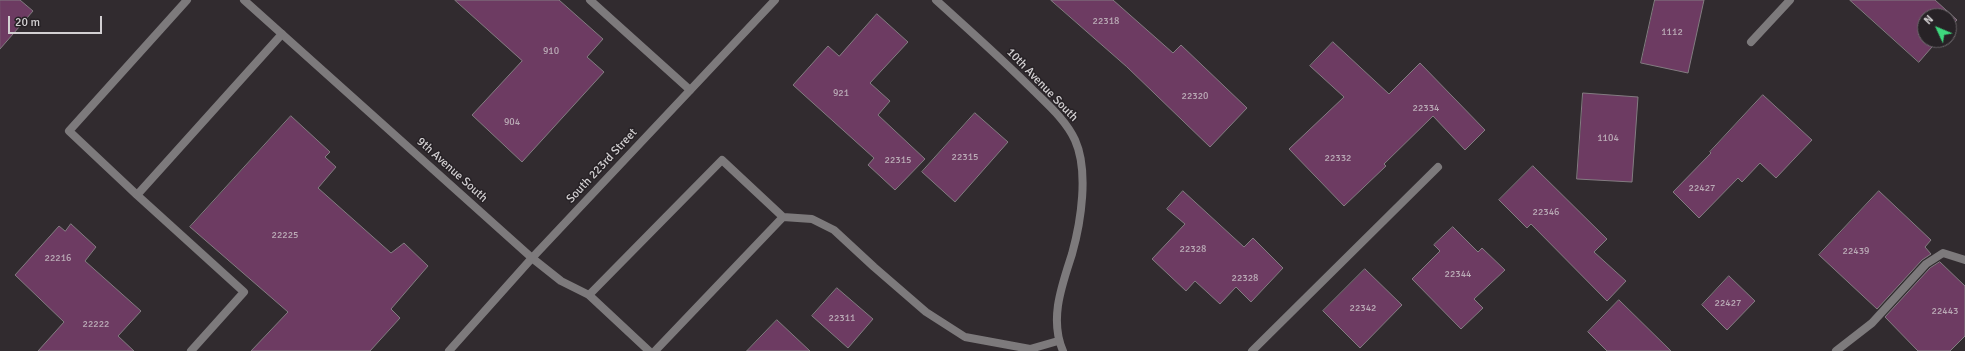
<!DOCTYPE html>
<style>
body{margin:0}
#map{position:relative;width:1965px;height:351px;overflow:hidden;background:#312b2f;font-family:Signika,sans-serif}
canvas{display:block}
.north{position:absolute;left:1917px;top:8px;width:40px;height:40px;box-sizing:border-box;background:#272226;border:1px solid #6c686b;border-radius:50%;rotate:314deg;font-size:11px;font-weight:700;line-height:16px;text-align:center;color:#d3d0d2}
.north::after{content:'';display:block;margin:auto;width:14px;height:18px;background:#3ed77d;clip-path:polygon(50% 0,100% 100%,50% 72%,0 100%)}
.scale{position:absolute;left:8px;top:16px;width:94px;height:18px;box-sizing:border-box;border:2px solid #d3d0d2;border-top:0;padding-left:5px;font-size:12px;line-height:14px;white-space:nowrap;color:#d3d0d2;-webkit-text-stroke:3px #272226;paint-order:stroke}
</style>
<div id="map">
<canvas width="1965" height="351"></canvas>
<div class="north">N</div>
<div class="scale">20 m</div>
</div>
<script>
const ctx = document.querySelector('canvas').getContext('2d');
ctx.lineJoin = 'round';
function paint(path, color) { ctx.fillStyle = color; ctx.fill(path, 'evenodd'); }
function strokePath(path, color, width, dash) { ctx.strokeStyle = color; ctx.lineWidth = width; ctx.lineCap = dash ? 'butt' : 'round'; ctx.setLineDash(dash || []); ctx.stroke(path); }
function write(font, color, halo, rows, align = 'center') {
  ctx.font = font + ' Signika,sans-serif'; ctx.lineWidth = 3; ctx.setLineDash([]); ctx.textBaseline = 'middle'; ctx.strokeStyle = halo; ctx.fillStyle = color; for (const [text, x, y, turn = 0] of rows) {
    ctx.save(); ctx.translate(x, y); ctx.rotate((+turn || 0) * Math.PI / 180); ctx.textAlign = isNaN(turn) ? turn : align; if (halo) ctx.strokeText(text, 0, 0); ctx.fillText(text, 0, 0); ctx.restore();
  }
}
const building = new Path2D(`
 M 0,0 L 20,0 L 33,11 L 0,49 Z
 M 455,0 L 559,0 L 603,39 L 587,57 L 604,72 L 522,162 L 472,115 L 522,61 Z
 M 1051,0 L 1113,0 L 1173,53 L 1181,45 L 1247,108 L 1210,147 L 1127,67 Z
 M 1655,0 L 1704,0 L 1688,73 L 1641,63 Z
 M 1850,0 L 1935,0 L 1957,20 L 1949,28 L 1949,16 L 1925,16 L 1925,40 L 1938,40 L 1919,62 Z
 M 877,14 L 908,42 L 870,83 L 890,101 L 878,115 L 925,159 L 895,190 L 868,165 L 874,158 L 793,85 L 828,46 L 839,56 Z
 M 1333,42 L 1389,94 L 1420,63 L 1485,130 L 1465,150 L 1433,116 L 1384,164 L 1386,166 L 1344,206 L 1289,149 L 1344,97 L 1310,66 Z
 M 1583,93 L 1638,97 L 1632,182 L 1577,179 Z
 M 1763,95 L 1812,140 L 1776,178 L 1760,163 L 1742,182 L 1738,178 L 1699,218 L 1673,192 L 1711,153 L 1710,152 Z
 M 975,113 L 1008,142 L 955,202 L 922,172 Z
 M 291,116 L 330,152 L 325,157 L 336,167 L 318,188 L 391,253 L 404,243 L 428,266 L 391,309 L 400,318 L 370,351 L 251,351 L 288,312 L 190,227 Z
 M 1533,166 L 1607,239 L 1594,252 L 1626,281 L 1607,301 L 1531,224 L 1527,228 L 1499,200 Z
 M 1183,191 L 1244,247 L 1253,238 L 1283,268 L 1251,302 L 1236,287 L 1220,304 L 1195,281 L 1186,291 L 1152,259 L 1185,224 L 1167,209 Z
 M 1879,191 L 1931,240 L 1925,247 L 1931,254 L 1922,260 L 1877,309 L 1819,255 Z
 M 71,224 L 96,247 L 85,261 L 141,311 L 118,336 L 134,351 L 38,351 L 64,322 L 15,275 L 59,226 L 65,231 Z
 M 1453,227 L 1478,252 L 1482,248 L 1505,270 L 1474,299 L 1483,308 L 1461,329 L 1412,279 L 1440,251 L 1434,245 Z
 M 1940,262 L 1965,286 L 1965,336 L 1950,351 L 1918,351 L 1885,317 L 1930,268 Z
 M 1365,269 L 1402,305 L 1360,348 L 1323,311 Z
 M 1729,276 L 1755,301 L 1727,330 L 1702,305 Z
 M 837,288 L 873,319 L 848,348 L 812,316 Z
 M 1619,300 L 1671,351 L 1607,351 L 1588,332 Z
 M 777,320 L 810,351 L 747,351 Z`);
const service = new Path2D(`
 M 187,0 L 69,131 L 137,195 L 282,34
 M 590,0 L 690,90
 M 137,195 L 244,292 L 191,351
 M 783,217 L 812,219 L 834,230 L 874,267 L 926,312 L 965,337 L 1030,349 L 1058,341
 M 589,295 L 722,160 L 783,217 L 655,351
 M 1252,351 L 1438,167
 M 1836,351 L 1872,323 L 1926,264 L 1943,253 L 1965,260`);
const minor = new Path2D(`
 M 244,0 L 532,258 L 561,281 L 589,295 L 649,351
 M 936,0 C 968,29 1001,58 1032,89 C 1047,104 1066,120 1075,140 C 1089,171 1081,222 1072,254 C 1062,285 1049,319 1063,351
 M 1751,42 L 1790,0`);
const tertiary = new Path2D(`
 M 449,351 L 532,258 L 775,0`);
const numberNames = [
 ["22318",1106,21],
 ["1112",1672,32],
 ["910",551,51],
 ["921",841,93],
 ["22320",1195,96],
 ["22334",1426,108],
 ["904",512,122],
 ["1104",1608,138],
 ["22315",965,157],
 ["22332",1338,158],
 ["22315",898,160],
 ["22427",1702,188],
 ["22346",1546,212],
 ["22225",285,235],
 ["22328",1193,249],
 ["22439",1856,251],
 ["22216",58,258],
 ["22344",1458,274],
 ["22328",1245,278],
 ["22427",1728,303],
 ["22342",1363,308],
 ["22443",1945,311],
 ["22311",842,318],
 ["22222",96,324]
];
const streetNames = [
 ["10th Avenue South",1042,85,46],
 ["South 223rd Street",602,166,-47],
 ["9th Avenue South",452,170,42]
];
paint(building, '#6d3b62');
strokePath(building, '#837c81', 1);
strokePath(service, '#7d7a7c', 8);
strokePath(minor, '#7d7a7c', 8);
strokePath(tertiary, '#7d7a7c', 8);
write('10px', '#baabb6', null, numberNames);
write('12px', '#d3d0d2', '#272226', streetNames);
</script>
